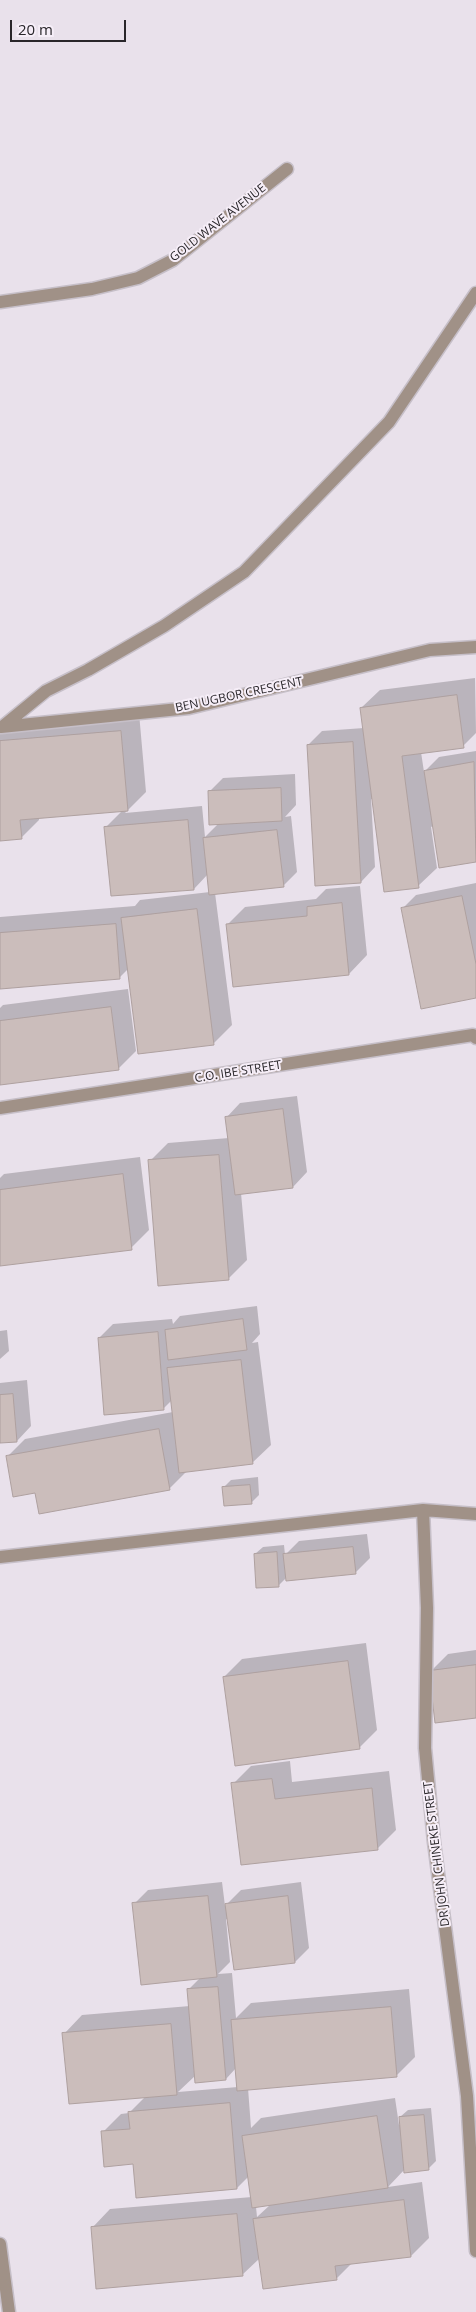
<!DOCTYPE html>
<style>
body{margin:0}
#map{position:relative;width:476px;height:2312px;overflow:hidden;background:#e9e1eb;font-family:"Open Sans",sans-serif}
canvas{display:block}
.scale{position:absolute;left:10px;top:20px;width:116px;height:22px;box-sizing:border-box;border:2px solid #29262a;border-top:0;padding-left:6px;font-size:15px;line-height:18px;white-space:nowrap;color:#29262a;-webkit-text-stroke:4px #f6eef8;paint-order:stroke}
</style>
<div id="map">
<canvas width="476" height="2312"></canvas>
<div class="scale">20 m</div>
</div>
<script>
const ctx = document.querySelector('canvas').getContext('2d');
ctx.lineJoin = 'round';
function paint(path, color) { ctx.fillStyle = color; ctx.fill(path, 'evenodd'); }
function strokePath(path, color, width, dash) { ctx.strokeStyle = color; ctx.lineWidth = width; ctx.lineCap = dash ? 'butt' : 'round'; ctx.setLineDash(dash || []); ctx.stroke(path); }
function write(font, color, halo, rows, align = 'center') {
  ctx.font = font + ' "Open Sans",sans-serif'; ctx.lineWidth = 4; ctx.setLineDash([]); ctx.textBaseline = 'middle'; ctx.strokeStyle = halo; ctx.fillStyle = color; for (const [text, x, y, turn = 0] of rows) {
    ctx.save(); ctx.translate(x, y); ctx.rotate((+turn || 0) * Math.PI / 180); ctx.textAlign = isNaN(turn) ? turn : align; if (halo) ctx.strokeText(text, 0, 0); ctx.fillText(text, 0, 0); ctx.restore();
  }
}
const shadow = new Path2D(`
 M 475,678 L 476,733 L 463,746 L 421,752 L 424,772 L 439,757 L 476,751 L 476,861 L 440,866 L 433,826 L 431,827 L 437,868 L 418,886 L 373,799 L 371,799 L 375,867 L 361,882 L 308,745 L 322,731 L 364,728 L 361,708 L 380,690 Z
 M 139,713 L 146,792 L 125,813 L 202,806 L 205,837 L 219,823 L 209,792 L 223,778 L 295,774 L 296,805 L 285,817 L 291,816 L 297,872 L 283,886 L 215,893 L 232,1025 L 214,1043 L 128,969 L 119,978 L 0,988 L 0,917 L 135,906 L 140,900 L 210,892 L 208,874 L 194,889 L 106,827 L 123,810 L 39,817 L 39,820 L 21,838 L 0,840 L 0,725 Z
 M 476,883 L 476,997 L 402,909 L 416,895 Z
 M 360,886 L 367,955 L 349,974 L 227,925 L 245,907 L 316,899 L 326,889 Z
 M 128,989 L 136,1051 L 118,1069 L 0,1084 L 0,1008 L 3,1005 Z
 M 297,1096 L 307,1172 L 293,1187 L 241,1193 L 247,1260 L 229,1278 L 150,1161 L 168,1143 L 229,1138 L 226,1118 L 240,1103 Z
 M 140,1157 L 149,1230 L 131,1248 L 0,1265 L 0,1178 L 4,1174 Z
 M 257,1306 L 260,1334 L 252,1343 L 258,1342 L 271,1445 L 252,1463 L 187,1471 L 169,1489 L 36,1492 L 7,1457 L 25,1439 L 173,1412 L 172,1400 L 164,1408 L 105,1414 L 99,1338 L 113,1324 L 172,1319 L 173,1324 L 180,1316 Z
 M 7,1330 L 9,1351 L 0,1359 L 0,1331 Z
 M 27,1380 L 31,1426 L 17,1441 L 0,1442 L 0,1383 Z
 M 258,1477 L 259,1495 L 251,1503 L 223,1488 L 231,1480 Z
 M 367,1534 L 370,1558 L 355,1573 L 287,1577 L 278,1586 L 255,1554 L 263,1547 L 284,1545 L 285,1555 L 299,1541 Z
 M 366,1643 L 377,1730 L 359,1748 L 224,1677 L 242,1659 Z
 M 476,1650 L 476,1717 L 430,1672 L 448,1654 Z
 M 290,1761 L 292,1782 L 389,1771 L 396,1830 L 378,1848 L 233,1784 L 251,1766 Z
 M 222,1882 L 225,1906 L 241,1890 L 301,1882 L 309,1948 L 295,1962 L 226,1919 L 230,1962 L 218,1974 L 232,1973 L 236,2018 L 251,2003 L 409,1989 L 415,2057 L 397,2075 L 248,2088 L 251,2128 L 261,2118 L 395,2098 L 399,2125 L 401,2125 L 400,2117 L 408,2110 L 431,2108 L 436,2161 L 428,2169 L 405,2169 L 388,2187 L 422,2182 L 429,2238 L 411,2256 L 352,2263 L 337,2278 L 260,2258 L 242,2275 L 92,2228 L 110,2209 L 252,2197 L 249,2176 L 237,2188 L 134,2163 L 103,2132 L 121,2114 L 129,2113 L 146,2096 L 64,2034 L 82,2015 L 190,2006 L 188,1990 L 200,1978 L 134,1904 L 148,1890 ZM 236,2068 L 238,2087 L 178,2092 L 196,2075 L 226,2079 ZM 270,2205 L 257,2217 L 256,2207 Z`);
const building = new Path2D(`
 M 457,695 L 464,748 L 402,756 L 419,888 L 384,892 L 360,708 Z
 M 121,731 L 128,811 L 20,820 L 22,839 L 0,841 L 0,741 Z
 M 353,742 L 361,883 L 315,886 L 307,745 Z
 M 474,762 L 476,862 L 439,868 L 424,771 Z
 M 281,788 L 282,821 L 209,825 L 208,791 Z
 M 188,820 L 194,890 L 111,896 L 104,827 Z
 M 277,830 L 284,887 L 209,895 L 203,838 Z
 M 462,896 L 476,964 L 476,998 L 421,1009 L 401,908 Z
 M 342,903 L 349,975 L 233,987 L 226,924 L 307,916 L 307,907 Z
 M 197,909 L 214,1045 L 138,1054 L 121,918 Z
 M 116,924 L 120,979 L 0,989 L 0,933 Z
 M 111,1007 L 119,1070 L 0,1085 L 0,1021 Z
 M 283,1109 L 293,1188 L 235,1195 L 225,1117 Z
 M 219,1155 L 229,1280 L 158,1286 L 148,1160 Z
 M 123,1174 L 132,1250 L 0,1266 L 0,1190 Z
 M 243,1319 L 247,1350 L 168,1360 L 165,1330 Z
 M 158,1332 L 164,1410 L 104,1415 L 98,1338 Z
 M 241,1360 L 253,1464 L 179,1473 L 167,1368 Z
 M 13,1394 L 17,1442 L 0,1443 L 0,1395 Z
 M 159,1429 L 170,1490 L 39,1514 L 35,1493 L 13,1497 L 6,1456 Z
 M 250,1485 L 252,1504 L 224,1506 L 222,1487 Z
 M 353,1547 L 356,1574 L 286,1581 L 283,1554 Z
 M 277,1552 L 279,1587 L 256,1588 L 254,1554 Z
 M 348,1661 L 360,1749 L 235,1766 L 223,1677 Z
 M 476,1665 L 476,1718 L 435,1723 L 429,1671 Z
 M 272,1779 L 275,1799 L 372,1788 L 378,1850 L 241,1865 L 231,1783 Z
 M 208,1896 L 217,1977 L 141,1985 L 132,1903 Z
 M 288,1896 L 295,1963 L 234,1970 L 225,1904 Z
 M 218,1987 L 226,2080 L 195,2083 L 187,1989 Z
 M 391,2007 L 397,2077 L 237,2091 L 231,2020 Z
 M 171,2024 L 177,2095 L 69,2104 L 62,2033 Z
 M 230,2103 L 237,2189 L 136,2198 L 133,2164 L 104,2167 L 101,2131 L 130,2129 L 128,2112 Z
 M 424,2115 L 429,2170 L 404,2173 L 399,2117 Z
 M 377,2116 L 388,2188 L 252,2208 L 242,2136 Z
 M 404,2200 L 411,2257 L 335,2266 L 337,2280 L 263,2289 L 253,2219 Z
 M 237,2214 L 243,2276 L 96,2289 L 91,2227 Z`);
const minor = new Path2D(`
 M 0,302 L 92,289 L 138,278 L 173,260 L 287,169
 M 1,727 L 189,708 L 430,650 L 476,647
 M 2,727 L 46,691 L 88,670 L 164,626 L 244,572 L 389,422 L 476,293
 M 0,1108 L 473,1035 L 476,1038
 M 476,1514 L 423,1510 L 427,1608 L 425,1748 L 434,1842 L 467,2096 L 476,2251
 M 0,1557 L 423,1510`);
const tertiary = new Path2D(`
 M 0,2244 L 9,2312`);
const streetNames = [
 ["GOLD WAVE AVENUE",218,223,-38],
 ["BEN UGBOR CRESCENT",239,695,-12],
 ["C.O. IBE STREET",238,1072,-9],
 ["DR JOHN CHINEKE STREET",437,1854,-97]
];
paint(shadow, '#0003');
paint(building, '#cbbdbb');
strokePath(building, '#aea09f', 1);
strokePath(minor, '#c6bfc8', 15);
strokePath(tertiary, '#c6bfc8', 15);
strokePath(minor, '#a09187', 12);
strokePath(tertiary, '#a09187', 12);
write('12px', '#29262a', '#f6eef8', streetNames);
</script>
